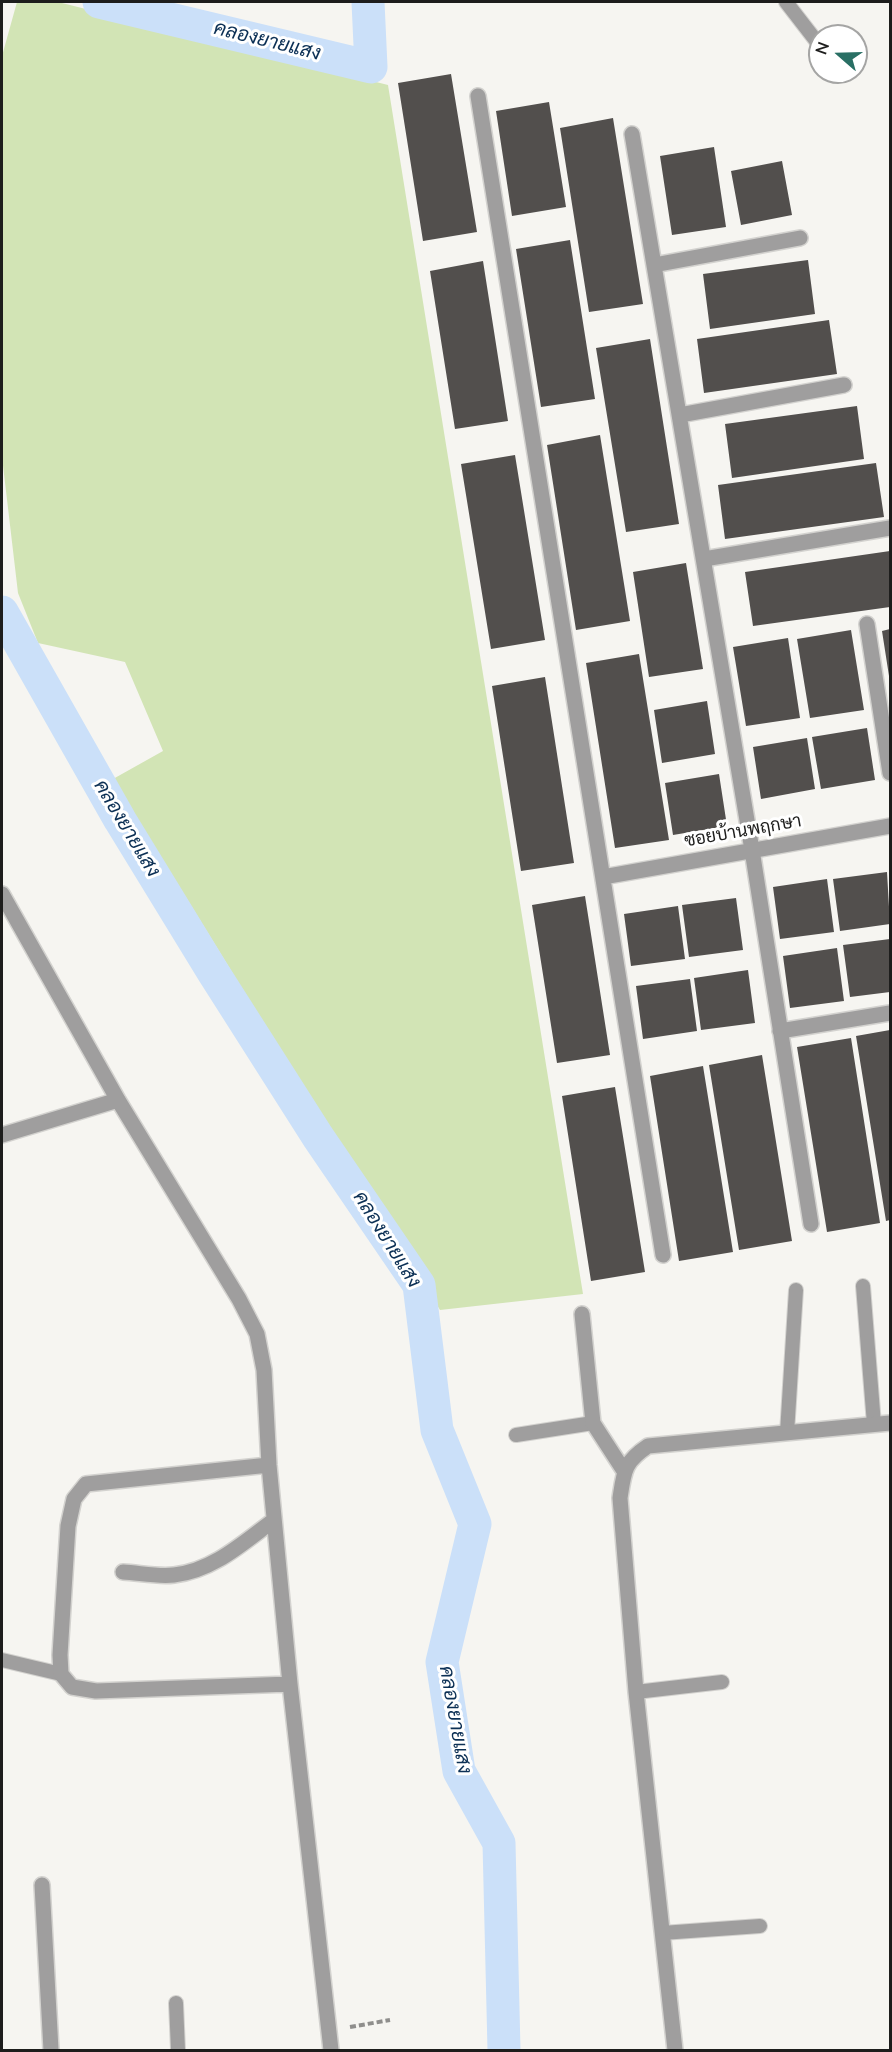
<!DOCTYPE html>
<meta charset="utf-8">
<style>
body{margin:0}
#map{position:relative;width:892px;height:2052px;overflow:hidden;background:#f6f5f1;font-family:"Nunito Sans",sans-serif}
canvas{display:block}
.frame{position:absolute;inset:0;border:3px solid #1d1d1c;pointer-events:none}
.north{position:absolute;left:808px;top:24px;width:60px;height:60px;box-sizing:border-box;background:#fff;border:2px solid #a5a5a4;border-radius:50%;rotate:290deg;font-size:16px;font-weight:700;line-height:24px;text-align:center;color:#1d1d1c}
.north::after{content:'';display:block;margin:auto;width:21px;height:27px;background:#296f64;clip-path:polygon(50% 0,100% 100%,50% 72%,0 100%)}
</style>
<div id="map">
<canvas width="892" height="2052"></canvas>
<div class="frame"></div>
<div class="north">N</div>
</div>
<script>
const ctx = document.querySelector('canvas').getContext('2d');
ctx.lineJoin = 'round';
function paint(path, color) { ctx.fillStyle = color; ctx.fill(path, 'evenodd'); }
function strokePath(path, color, width, dash) { ctx.strokeStyle = color; ctx.lineWidth = width; ctx.lineCap = dash ? 'butt' : 'round'; ctx.setLineDash(dash || []); ctx.stroke(path); }
function write(font, color, halo, rows, align = 'center') {
  ctx.font = font + ' "Nunito Sans",Sarabun,sans-serif'; ctx.lineWidth = 6; ctx.setLineDash([]); ctx.textBaseline = 'middle'; ctx.strokeStyle = halo; ctx.fillStyle = color; for (const [text, x, y, turn = 0] of rows) {
    ctx.save(); ctx.translate(x, y); ctx.rotate((+turn || 0) * Math.PI / 180); ctx.textAlign = isNaN(turn) ? turn : align; if (halo) ctx.strokeText(text, 0, 0); ctx.fillText(text, 0, 0); ctx.restore();
  }
}
const green = new Path2D(`
 M 17,2 L 58,2 L 388,85 L 583,1294 L 440,1310 L 113,779 L 163,751 L 125,662 L 38,643 L 18,593 L 2,457 L 2,56 Z`);
const canal = new Path2D(`
 M 99,2 L 371,67 L 368,2
 M 2,612 L 120,820 L 213,972 L 318,1137 L 419,1285 L 437,1430 L 475,1524 L 442,1662 L 459,1771 L 499,1843 L 504,2050`);
const building = new Path2D(`
 M 451,74 L 477,232 L 423,241 L 398,83 Z
 M 549,102 L 566,207 L 512,216 L 496,111 Z
 M 613,118 L 643,304 L 589,312 L 560,128 Z
 M 714,147 L 726,227 L 672,235 L 660,156 Z
 M 782,161 L 792,215 L 741,225 L 731,171 Z
 M 570,240 L 595,399 L 541,407 L 516,249 Z
 M 808,260 L 815,314 L 710,329 L 703,274 Z
 M 483,261 L 508,421 L 455,429 L 430,271 Z
 M 829,320 L 837,374 L 704,393 L 697,339 Z
 M 650,339 L 679,524 L 626,532 L 596,348 Z
 M 857,406 L 864,459 L 732,478 L 725,424 Z
 M 600,435 L 630,621 L 576,630 L 547,445 Z
 M 515,455 L 545,640 L 491,649 L 461,464 Z
 M 876,463 L 884,517 L 725,539 L 718,485 Z
 M 890,551 L 890,607 L 753,626 L 745,572 Z
 M 686,563 L 703,669 L 649,677 L 633,572 Z
 M 890,629 L 890,675 L 889,676 L 882,631 Z
 M 851,630 L 864,710 L 810,718 L 797,639 Z
 M 788,638 L 800,718 L 746,726 L 733,647 Z
 M 639,654 L 669,840 L 615,848 L 586,663 Z
 M 545,677 L 574,863 L 521,871 L 492,686 Z
 M 707,701 L 715,754 L 662,763 L 654,710 Z
 M 867,728 L 875,780 L 821,789 L 812,737 Z
 M 807,738 L 815,789 L 761,799 L 753,747 Z
 M 719,774 L 727,826 L 673,835 L 665,783 Z
 M 887,872 L 890,924 L 840,931 L 833,879 Z
 M 827,879 L 834,932 L 780,939 L 773,887 Z
 M 585,896 L 610,1055 L 557,1063 L 532,905 Z
 M 736,898 L 743,950 L 689,957 L 682,905 Z
 M 678,906 L 685,959 L 631,966 L 624,914 Z
 M 890,939 L 890,992 L 850,997 L 843,945 Z
 M 837,948 L 844,1001 L 790,1008 L 783,956 Z
 M 748,970 L 755,1023 L 701,1030 L 694,978 Z
 M 690,979 L 697,1031 L 643,1039 L 636,986 Z
 M 890,1030 L 890,1220 L 886,1221 L 856,1036 Z
 M 851,1038 L 880,1223 L 827,1232 L 797,1047 Z
 M 762,1055 L 792,1241 L 739,1250 L 709,1065 Z
 M 703,1066 L 733,1252 L 679,1261 L 650,1076 Z
 M 615,1087 L 645,1272 L 591,1281 L 562,1096 Z`);
const path = new Path2D(`
 M 350,2027 L 390,2020`);
const lane = new Path2D(`
 M 786,2 L 817,42
 M 863,1286 L 874,1424
 M 787,1433 L 796,1290
 M 516,1435 L 593,1423
 M 2,1660 L 61,1674
 M 636,1692 L 722,1682
 M 662,1933 L 760,1926
 M 176,2003 L 178,2050`);
const street = new Path2D(`
 M 478,96 L 663,1255
 M 632,134 L 752,850 L 811,1224
 M 654,265 L 800,238
 M 680,415 L 844,385
 M 704,559 L 890,528
 M 867,624 L 890,773
 M 603,877 L 890,826
 M 2,894 L 118,1100 L 239,1299 L 257,1334 L 264,1370 L 269,1465 L 290,1684 L 331,2050
 M 780,1031 L 890,1013
 M 2,1135 L 118,1100
 M 582,1314 L 593,1423 L 624,1471
 M 269,1465 L 86,1484 L 74,1499 L 68,1526 L 60,1655 L 61,1674 L 72,1687 L 96,1691 L 290,1684
 M 123,1572 C 140,1573 158,1577 174,1575 C 213,1571 244,1542 274,1520
 M 42,1885 L 51,2050
 M 675,2050 L 636,1692 L 620,1498 C 624,1471 624,1462 648,1446 L 890,1423`);
const streetNames = [
 ["ซอยบ้านพฤกษา",743,832,-10]
];
const waterNames = [
 ["คลองยายแสง",267,42,14],
 ["คลองยายแสง",126,829,59],
 ["คลองยายแสง",386,1240,58],
 ["คลองยายแสง",454,1720,80]
];
paint(green, '#d2e4b5');
strokePath(canal, '#cbe0f9', 33);
paint(building, '#524f4d');
strokePath(lane, '#d3d2cf', 16);
strokePath(street, '#d3d2cf', 18);
strokePath(path, '#8f8e8c', 4, [6, 3]);
strokePath(lane, '#9f9e9e', 14);
strokePath(street, '#9f9e9e', 15);
write('18px', '#1d1d1c', '#fff', streetNames);
write('italic 20px', '#0c3055', '#fff', waterNames);
</script>
